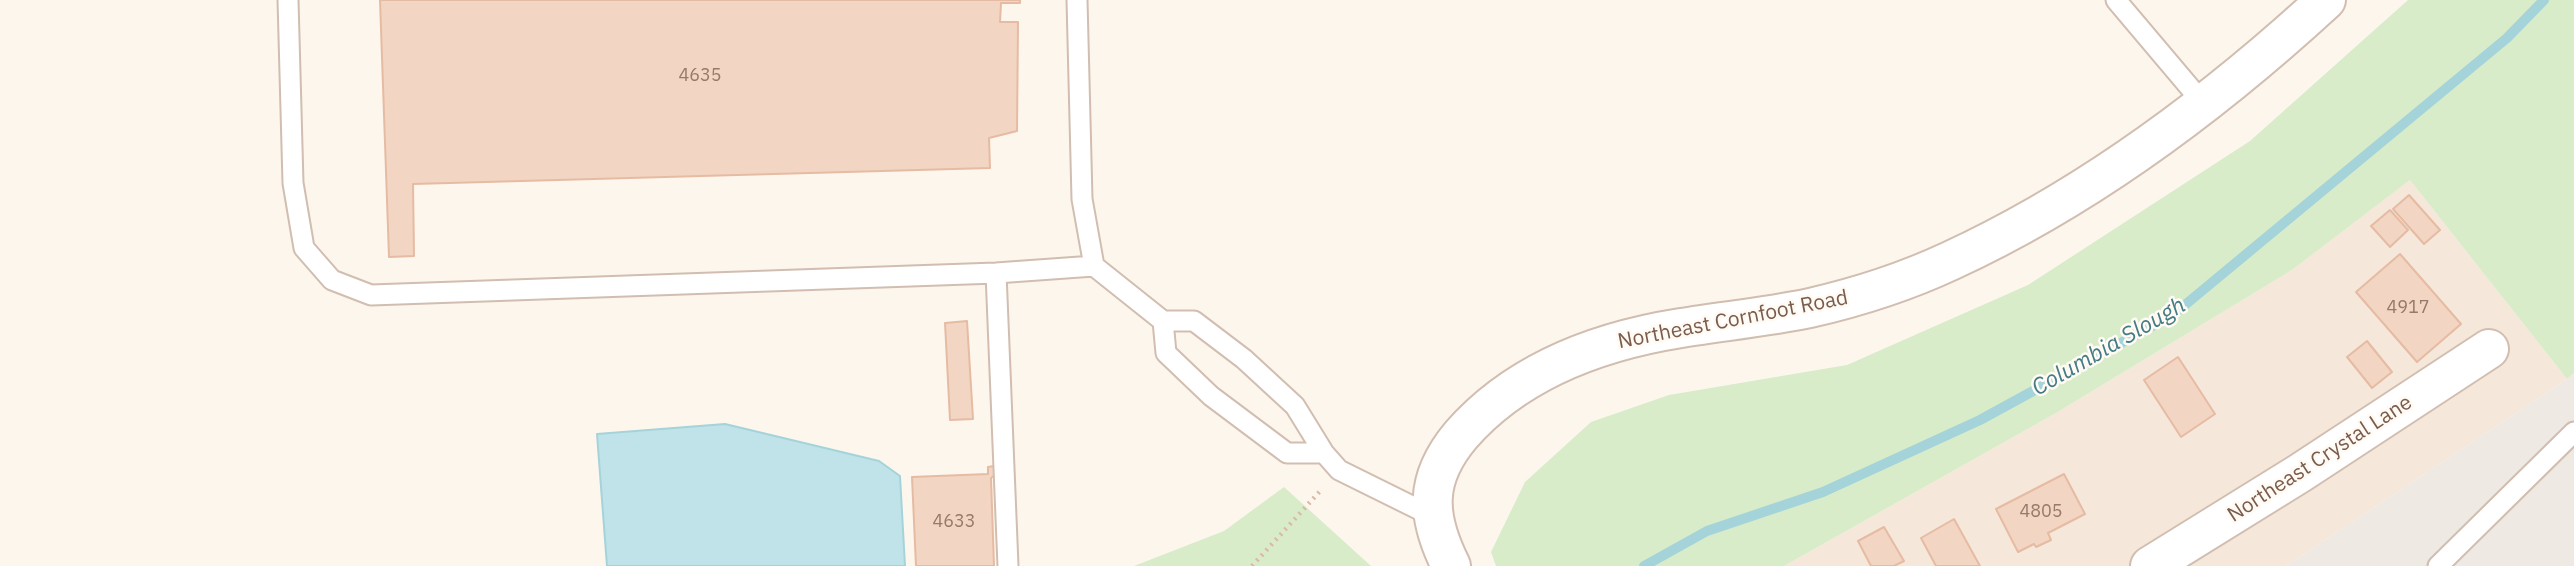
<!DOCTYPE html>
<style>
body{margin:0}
canvas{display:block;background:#fdf6ec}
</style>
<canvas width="2574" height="566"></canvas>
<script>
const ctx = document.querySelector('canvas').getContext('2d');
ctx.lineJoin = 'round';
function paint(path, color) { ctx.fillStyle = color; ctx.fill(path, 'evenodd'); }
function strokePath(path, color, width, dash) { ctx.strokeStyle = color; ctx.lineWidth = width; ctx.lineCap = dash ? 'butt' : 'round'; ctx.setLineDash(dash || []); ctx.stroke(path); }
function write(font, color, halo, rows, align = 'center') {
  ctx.font = font + ' "IBM Plex Sans",sans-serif'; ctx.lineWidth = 5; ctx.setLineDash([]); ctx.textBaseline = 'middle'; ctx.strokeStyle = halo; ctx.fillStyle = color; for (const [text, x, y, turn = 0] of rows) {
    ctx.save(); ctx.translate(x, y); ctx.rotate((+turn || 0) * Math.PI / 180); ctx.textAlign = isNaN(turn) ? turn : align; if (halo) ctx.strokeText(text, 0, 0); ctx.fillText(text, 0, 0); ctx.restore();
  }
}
const residential = new Path2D(`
 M 2410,180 L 2567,379 L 2286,566 L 1784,566 L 2056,413 L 2292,270 Z`);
const industrial = new Path2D(`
 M 2574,373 L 2574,566 L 2286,566 L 2567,379 Z`);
const green = new Path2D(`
 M 2408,0 L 2574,0 L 2574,373 L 2567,379 L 2410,180 L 2292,270 L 2056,413 L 1784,566 L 1496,566 L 1491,552 L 1525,482 L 1591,422 L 1669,395 L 1847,365 L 2028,285 L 2250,141 Z
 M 1284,487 L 1371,566 L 1134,566 L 1224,531 Z`);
const water = new Path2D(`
 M 725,424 L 879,461 L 900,476 L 905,566 L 607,566 L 597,434 Z`);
const stream = new Path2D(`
 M 1644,566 L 1707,531 L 1823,492 L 1980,420 L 2174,314 L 2507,38 L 2544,0`);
const building = new Path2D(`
 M 380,0 L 1020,0 L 1020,3 L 1001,3 L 1000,22 L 1018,22 L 1017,131 L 989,138 L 990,168 L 413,184 L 414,256 L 389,257 Z
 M 2409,195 L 2440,230 L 2424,244 L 2393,209 Z
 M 2390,210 L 2408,230 L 2390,247 L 2371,226 Z
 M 2400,254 L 2461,324 L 2417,362 L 2356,292 Z
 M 967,321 L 973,419 L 950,420 L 945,323 Z
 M 2367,341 L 2392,372 L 2372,388 L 2347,357 Z
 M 2178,357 L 2215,414 L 2181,437 L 2144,380 Z
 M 994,466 L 995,475 L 991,478 L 994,566 L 916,566 L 912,477 L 988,474 L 988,467 Z
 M 2064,474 L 2085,514 L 2048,533 L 2051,540 L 2036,547 L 2034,544 L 2018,552 L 1996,509 Z
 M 1954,519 L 1980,566 L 1936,566 L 1921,538 Z
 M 1884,527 L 1904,561 L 1894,566 L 1871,566 L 1858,541 Z`);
const path = new Path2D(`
 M 1252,566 L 1322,489`);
const service = new Path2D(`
 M 288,0 L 293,183 L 304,248 L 332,280 L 371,295 L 996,273 L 1094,266
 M 1077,0 L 1082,199 L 1094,266 L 1163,321 L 1194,321 L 1244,359 L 1295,406 L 1324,453 L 1339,470 L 1434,517
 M 2116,0 L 2203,103
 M 996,273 L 1008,566
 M 1163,321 L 1166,353 L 1211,396 L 1287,453 L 1324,453
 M 2438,566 L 2574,432`);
const minor = new Path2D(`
 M 2150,566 L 2300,473 L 2489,349`);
const tertiary = new Path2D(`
 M 1451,566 C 1426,516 1424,479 1461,435 C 1517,371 1599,341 1681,328 C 1724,321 1767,317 1810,308 C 1858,297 1905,282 1950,261 C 2089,197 2213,104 2326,0`);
const numberNames = [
 ["4635",700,76],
 ["4917",2408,308],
 ["4805",2041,512],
 ["4633",954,522]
];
const streetNames = [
 ["Northeast Cornfoot Road",1733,320,-11],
 ["Northeast Crystal Lane",2320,459,-33]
];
const waterNames = [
 ["Columbia Slough",2109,347,-30]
];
paint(residential, '#f5e8da');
paint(industrial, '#efe9e4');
paint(green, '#d8ecc9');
paint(water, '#bfe3e8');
strokePath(water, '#a5d3da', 2);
strokePath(stream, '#a5d3da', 10);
paint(building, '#f3d5c3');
strokePath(building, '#e6bba3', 2);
strokePath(service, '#d1beb0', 23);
strokePath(minor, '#d1beb0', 42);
strokePath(tertiary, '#d1beb0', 42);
strokePath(path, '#d9b8a5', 4.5, [2, 5]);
strokePath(service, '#fff', 19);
strokePath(minor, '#fff', 38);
strokePath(tertiary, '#fff', 38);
write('18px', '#987a6a', null, numberNames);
write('21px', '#7a5c4d', '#fffaf3', streetNames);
write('italic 23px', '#437c86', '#fffaf3', waterNames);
</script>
